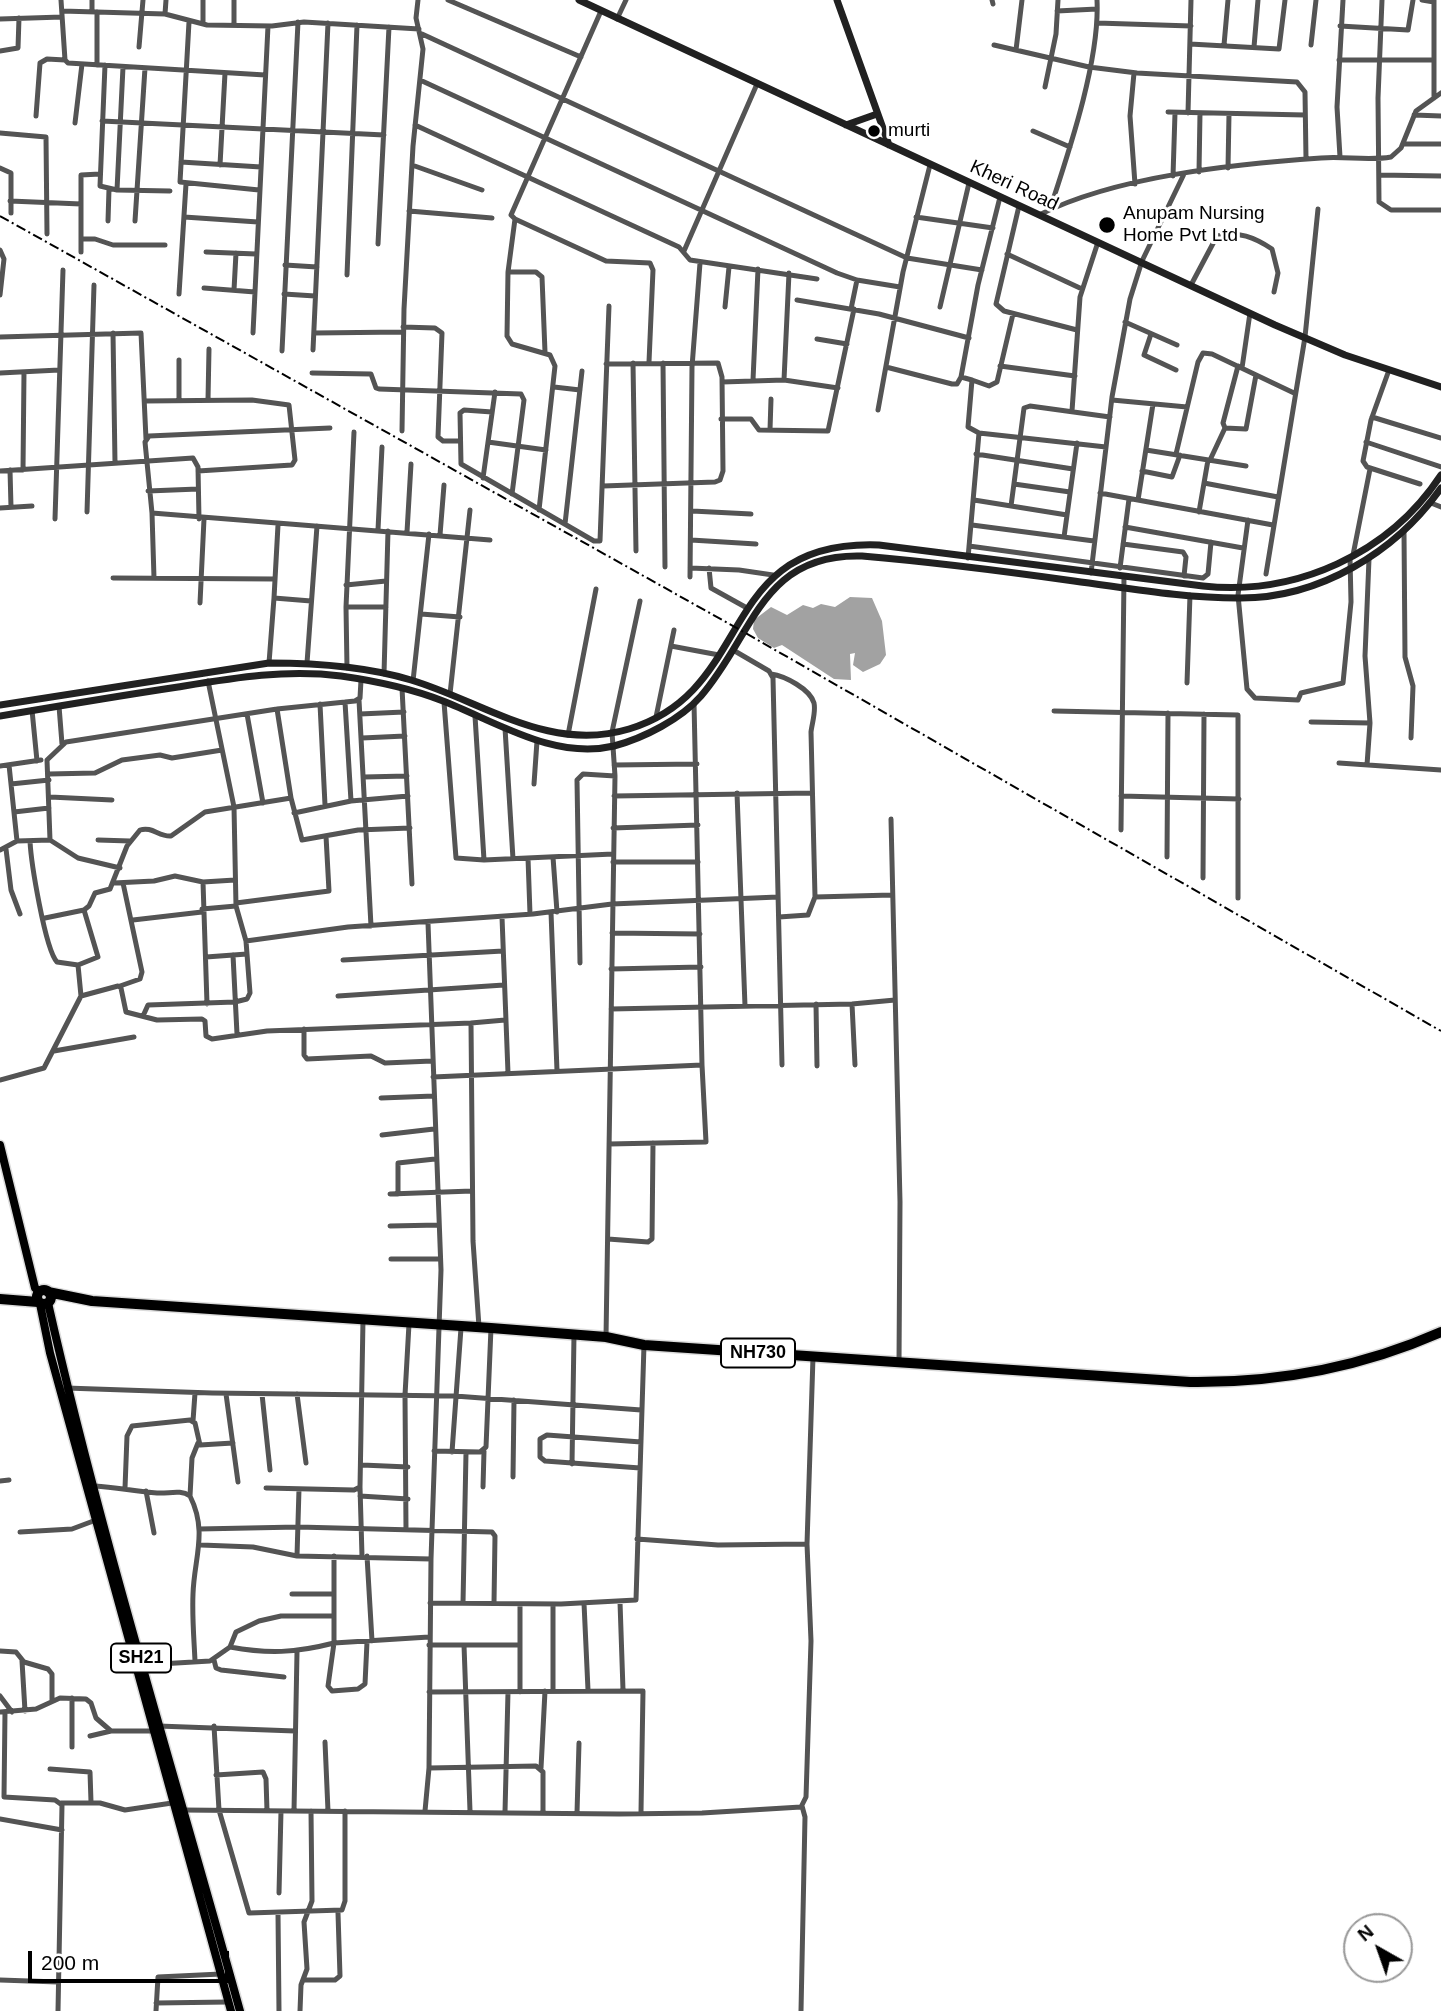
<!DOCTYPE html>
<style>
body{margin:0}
#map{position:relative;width:1441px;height:2011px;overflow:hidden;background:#fff;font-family:Arial,sans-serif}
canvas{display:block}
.north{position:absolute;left:1343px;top:1913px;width:70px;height:70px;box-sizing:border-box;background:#fff;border:2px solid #999;border-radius:50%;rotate:320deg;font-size:19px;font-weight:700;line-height:28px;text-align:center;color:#000}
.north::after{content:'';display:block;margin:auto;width:24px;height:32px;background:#000;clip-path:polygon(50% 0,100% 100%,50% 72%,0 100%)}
.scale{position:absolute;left:28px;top:1951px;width:201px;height:32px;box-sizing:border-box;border:4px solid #000;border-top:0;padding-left:9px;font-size:21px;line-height:24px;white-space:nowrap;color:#000;-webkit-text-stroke:5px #fff;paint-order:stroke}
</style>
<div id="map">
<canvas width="1441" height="2011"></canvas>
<div class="north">N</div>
<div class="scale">200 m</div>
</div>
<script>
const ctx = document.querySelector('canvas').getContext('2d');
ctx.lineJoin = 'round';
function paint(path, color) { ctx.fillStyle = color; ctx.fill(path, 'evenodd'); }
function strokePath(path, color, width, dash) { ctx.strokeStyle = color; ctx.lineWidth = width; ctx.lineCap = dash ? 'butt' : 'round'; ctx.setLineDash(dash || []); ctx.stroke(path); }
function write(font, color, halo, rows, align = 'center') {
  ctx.font = font + ' Arial,sans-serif'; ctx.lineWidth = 6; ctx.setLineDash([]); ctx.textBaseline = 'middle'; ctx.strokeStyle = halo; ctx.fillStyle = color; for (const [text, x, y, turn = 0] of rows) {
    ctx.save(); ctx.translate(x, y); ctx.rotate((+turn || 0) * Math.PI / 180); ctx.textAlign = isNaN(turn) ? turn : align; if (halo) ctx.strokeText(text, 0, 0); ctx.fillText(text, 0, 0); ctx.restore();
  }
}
const water = new Path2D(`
 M 850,597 L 872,598 L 882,621 L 886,655 L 880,664 L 863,672 L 853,665 L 855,653 L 850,654 L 851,680 L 834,679 L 782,645 L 774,648 L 758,638 L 753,629 L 754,620 L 771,607 L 787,615 L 803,605 L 813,608 L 821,604 L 835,607 Z`);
const street = new Path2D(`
 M 61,0 L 65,60 L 68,63 L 265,75
 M 92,0 L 92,12
 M 203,0 L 203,24
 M 234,0 L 234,25
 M 448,0 L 581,57
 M 992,0 L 993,4
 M 1382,0 L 1378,98 L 1379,202 L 1391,210 L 1441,210
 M 1422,0 L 1434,2
 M 62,11 L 165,14 L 207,25 L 272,26 L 304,22 L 419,29
 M 1057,11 L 1097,9
 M 165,14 L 166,0
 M 0,19 L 62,17
 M 617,19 L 626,0
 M 189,22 L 180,182 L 259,190
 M 1097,23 L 1191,26
 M 1340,26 L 1408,30 L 1413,0
 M 422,34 L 907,258 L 982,270
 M 1190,44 L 1279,49 L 1285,0
 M 994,45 L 1089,67 L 1137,73 L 1297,82 L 1305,92 L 1306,159
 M 1224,45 L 1228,0
 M 1311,45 L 1316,0
 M 139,47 L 143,0
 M 1254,47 L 1258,0
 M 1016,50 L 1022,0
 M 0,51 L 18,48 L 19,18
 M 1339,60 L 1433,60
 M 97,65 L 97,12
 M 105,65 L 100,186 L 117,190 L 170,191
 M 1134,73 L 1130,116 L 1135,184
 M 420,80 L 837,273 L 857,280 L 900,287
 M 1045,87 L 1056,34 L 1058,0
 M 1434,98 L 1434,0
 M 1168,112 L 1305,115
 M 1188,113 L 1191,0
 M 1414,115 L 1441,116
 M 36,116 L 40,63 L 47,59 L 65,60
 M 102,121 L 384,135
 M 75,123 L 82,64
 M 415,125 L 679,247 L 690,260 L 817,279
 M 1033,131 L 1070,147
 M 0,133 L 46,137 L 47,234
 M 1403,144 L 1441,144
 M 1340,157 L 1337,107 L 1343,0
 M 181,162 L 261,167
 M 220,165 L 225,73
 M 412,165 L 482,190
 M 0,168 L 11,173 L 11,213
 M 1228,168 L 1229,114
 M 1199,172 L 1200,113
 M 1379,175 L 1441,176
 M 1173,176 L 1175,113
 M 117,190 L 123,67
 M 10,201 L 81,204
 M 1019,206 L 996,304 L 1004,311 L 1077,330
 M 1050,209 C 1069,151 1100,60 1097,0
 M 409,211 L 492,218
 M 1039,215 C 1116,176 1235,164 1321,158 C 1344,156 1369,161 1391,157 L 1401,148 L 1416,111 L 1441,93
 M 184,217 L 258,222
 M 916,217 L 993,228
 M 515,219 L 511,215 L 601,11
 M 108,221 L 109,189
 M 135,221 L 145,68
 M 81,239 L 95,239 L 113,245 L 165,245
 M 378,244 L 389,27
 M 0,250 L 4,259 L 0,295
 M 684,251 L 757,84
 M 81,252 L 81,175 L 100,174
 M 206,252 L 256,254
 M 1007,254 L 1082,289
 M 285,265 L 317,267
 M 508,272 L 536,272 L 542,277 L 545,352
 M 347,275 L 357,25
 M 1191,285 L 1217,236 C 1239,231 1254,237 1272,249 L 1278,273 L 1274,292
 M 204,288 L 255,292
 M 234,290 L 236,253
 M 179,294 L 186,184
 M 284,294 L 315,296
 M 797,300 L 879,314 L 969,338
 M 725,307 L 729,267
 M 940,307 L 969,183
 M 851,309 L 857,280
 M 1125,322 L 1177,345
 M 403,327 L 435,328 L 442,333 L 438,437 L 443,441 L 460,441
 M 113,333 L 115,463
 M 253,333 L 268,26
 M 314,333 L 403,332
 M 1151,334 L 1144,355 L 1176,370
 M 0,337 L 141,333 L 146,439
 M 817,339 L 847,344
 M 313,350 L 328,23
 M 282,351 L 298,22
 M 179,360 L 179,400
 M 633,363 L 636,551
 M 663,363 L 665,567
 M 1000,366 L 1075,376
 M 1238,366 L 1223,423 L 1225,428 L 1246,429 L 1256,375
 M 886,367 L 952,384 L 957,384 L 961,377
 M 1242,368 L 1250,313
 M 1389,370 L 1371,420 L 1363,461 L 1367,467 L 1420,484
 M 0,373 L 59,370
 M 312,373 L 371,374 L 376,388 L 379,389 L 521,394 L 524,400 L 512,494
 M 753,380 L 758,269
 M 784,380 L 789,273
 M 972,380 L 989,386 L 997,382 L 1013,314
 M 722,382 L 784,380 L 838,388
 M 554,387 L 580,390
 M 208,400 L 209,349
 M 1112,400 L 1187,407
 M 145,401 L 252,400 L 289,405 L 295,460 L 292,465 L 198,471
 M 878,410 L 903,272 L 930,165
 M 1072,411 L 1080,297 L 1098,242
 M 492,412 L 464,410 L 460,413 L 461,464 L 594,541 L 600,541 L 609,306
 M 1372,417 L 1441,438
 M 721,419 L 751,419 L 759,430 L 828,431 L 854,309
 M 330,428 L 149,436 L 145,442 L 152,513 L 490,540
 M 770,430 L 771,399
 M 402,431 L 404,309 L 413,146 L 423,49 L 416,18 L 418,0
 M 979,433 L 1106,447
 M 488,442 L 546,450
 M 1366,442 L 1441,467
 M 1146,450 L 1246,466
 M 976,454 L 1073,469
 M 1176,454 L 1198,362 L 1203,353 L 1212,354 L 1294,393
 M 1210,460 L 1225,428
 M 10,470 L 11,507
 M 23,470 L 24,372
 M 0,471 L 193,458 L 198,467 L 199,519
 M 1142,471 L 1172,477 L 1180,455
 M 483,478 L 495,392
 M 1204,483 L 1278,497
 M 1014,484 L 1070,492
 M 603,486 L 715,482 L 720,480 L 723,471 L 722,377 L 718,363 L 606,364
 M 148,491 L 198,489
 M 1100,493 L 1273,525
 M 974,500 L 1067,515
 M 1138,500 L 1153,404
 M 1431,503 L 1441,507
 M 1011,506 L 1024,408 L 1030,406 L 1110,417
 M 0,508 L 32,506
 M 539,510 L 555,366 L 550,355 L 512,344 L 507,336 L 508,272 L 515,219 L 606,261 L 650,263 L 653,270 L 649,362
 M 692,511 L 751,514
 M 87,512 L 94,285
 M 1199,512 L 1208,460
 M 152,513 L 154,578
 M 55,519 L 63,270
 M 1248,520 L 1238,595 L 1247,689 L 1255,698 L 1298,700 L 1301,693 L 1343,683 L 1351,602 L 1350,557
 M 565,524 L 582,371
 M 278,525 L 274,598 L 311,601
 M 972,525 L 1094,541
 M 1125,527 L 1243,548
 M 378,530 L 382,447
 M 407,532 L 411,464
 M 1404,532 L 1405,657 L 1413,686 L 1411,738
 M 440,535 L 444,485
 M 1064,537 L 1077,443
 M 691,540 L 756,544
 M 1123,544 L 1183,552 L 1186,557 L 1184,576
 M 969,546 L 1203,578 L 1208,574 L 1211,542
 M 1353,555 L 1370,469
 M 968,558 L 979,433 L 968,427 L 972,380 L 961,377 L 978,285 L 1000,197
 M 690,568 L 739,570 L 773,575
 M 709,568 L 711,588 L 747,608
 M 1120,568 L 1129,499
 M 1091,573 L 1112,397 L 1130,299 L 1142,261 L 1184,174
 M 1266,574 L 1305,337 L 1318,209
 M 690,577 L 692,367 L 700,263
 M 113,578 L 275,579
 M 346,585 L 386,581
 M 200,603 L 204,519
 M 346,607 L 386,607
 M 421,614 L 460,617
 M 671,646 L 719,655
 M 733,650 L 769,671 L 773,678 L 782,1065
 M 269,663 L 274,598
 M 307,663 L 317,526
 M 347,668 L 346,607 L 354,432
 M 384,674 L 388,531
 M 771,674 C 785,676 810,689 814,703 C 816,712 812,723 811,732 L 815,897 L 808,915 L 779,917
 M 413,681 L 429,534
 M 1187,683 L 1190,595
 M 402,688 L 412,884
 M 450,694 L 470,510
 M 359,700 L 371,926
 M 345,702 L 351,801
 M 444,702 L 456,858 L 484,860 L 613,854
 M 694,703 L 702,1065
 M 320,704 L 325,805
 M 59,706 L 62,744
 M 32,710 L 37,761
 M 1054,711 L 1238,715 L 1238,898
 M 247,714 L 263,803
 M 360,714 L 404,712
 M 475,716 L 484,860
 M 656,717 L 674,630
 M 1311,722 L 1370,723
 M 505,728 L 513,859
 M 568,735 L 596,589
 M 362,738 L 405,736
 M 1339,763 L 1441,770
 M 9,765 L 17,841
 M 614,765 L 697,764
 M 1367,765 L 1370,723 L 1365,656 L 1369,559
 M 0,766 L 41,760
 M 49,774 L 95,773 L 122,760 L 160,755 L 172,758 L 222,750
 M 364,777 L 407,776
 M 11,784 L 49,780
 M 534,784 L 537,741
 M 737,793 L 745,1006
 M 614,796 L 812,793
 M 1121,796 L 1239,799
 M 50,797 L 112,800
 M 291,798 L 302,840 L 358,830 L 410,828
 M 14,812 L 49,808
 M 294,813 L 351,801 L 408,796
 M 891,819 L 900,1202 L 899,1363
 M 613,828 L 698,825
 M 1121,830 L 1124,577
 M 50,840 L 47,760 L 66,742 L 277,709 L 355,701 L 360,698 L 361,680
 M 98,840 L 130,841
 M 30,841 C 31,862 45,949 57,962 L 78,965 L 81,996
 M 6,849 L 11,890 L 20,914
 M 0,850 L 17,841 L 50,840 L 78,858 L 120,868
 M 553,857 L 557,912
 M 1167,857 L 1168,713
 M 528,858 L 530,914
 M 613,862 L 698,862
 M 1203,878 L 1204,714
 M 203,882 L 235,880
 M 114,883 L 154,881 L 175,876 L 203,882 L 207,1004
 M 815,897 L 892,895
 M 236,903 L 329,891 L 326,836
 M 202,909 L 236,906
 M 551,912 L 557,1071
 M 502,917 L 508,1073
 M 45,918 L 84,910 L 89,906 L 95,893 L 110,889 L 127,846 L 140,830 C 152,826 159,837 171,836 L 205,812 L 291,798 L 277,709
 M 133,920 L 202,912
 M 612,933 L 700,934
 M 246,941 L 348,927 L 533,914 L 612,904 L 778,897
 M 233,955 L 237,1034
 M 206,957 L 247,954
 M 343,960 L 503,951
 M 580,963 L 577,780 L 583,774 L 615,776
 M 78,965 L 98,957 L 84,910
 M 611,969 L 701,967
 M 120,986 L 140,979 L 142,972 L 123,883
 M 338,996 L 504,985
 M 816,1004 L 817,1066
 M 852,1004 L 855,1065
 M 611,1009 L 852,1004 L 895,1000
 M 143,1016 L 148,1005 L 235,1002 L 247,999 L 250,993 L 246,941 L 236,906 L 234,807 L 208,681
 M 304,1029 L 304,1055 L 307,1059 L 371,1056 L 385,1063 L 432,1061
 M 54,1051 L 134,1037
 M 433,1077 L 702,1065 L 706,1142 L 609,1144
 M 0,1080 L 44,1068 L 81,996 L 118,986 L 121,988 L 126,1012 L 157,1020 L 202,1019 L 205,1021 L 206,1036 L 212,1039 L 267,1031 L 471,1023
 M 381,1098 L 434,1096
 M 382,1135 L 434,1129
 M 390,1194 L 472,1191
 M 398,1194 L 398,1163 L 435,1159
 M 390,1226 L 439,1225
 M 608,1239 L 648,1242 L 652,1239 L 653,1143
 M 391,1259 L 440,1259
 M 479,1327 L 473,1241 L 471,1023 L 505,1020
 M 606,1337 L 615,776 L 612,732 L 640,601
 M 66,1388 L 212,1393 L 455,1396 L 641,1410
 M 226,1394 L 238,1482
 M 262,1394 L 270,1470
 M 297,1394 L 306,1463
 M 193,1421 L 195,1393
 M 434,1451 L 480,1452 L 486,1447 L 491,1328
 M 452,1452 L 461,1328
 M 572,1464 L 574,1335
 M 362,1465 L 408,1467
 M 640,1468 L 545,1461 L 540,1457 L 540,1439 L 547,1435 L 641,1442
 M 513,1477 L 514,1400
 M 0,1481 L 9,1480
 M 95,1486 C 116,1487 137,1492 157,1493 C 169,1494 180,1489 190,1496 C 208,1532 194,1558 193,1594 C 192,1617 194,1639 195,1661
 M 360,1487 L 362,1556
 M 483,1487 L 484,1451
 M 125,1488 L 127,1436 L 132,1426 L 190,1420 L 195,1423 L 200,1445 L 233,1443
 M 266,1488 L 354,1490 L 360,1487 L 363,1320
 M 146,1491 L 154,1533
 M 190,1496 L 192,1458 L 198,1443
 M 360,1496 L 408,1499
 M 199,1529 L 298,1527 L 492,1532 L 495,1536 L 494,1603
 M 406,1530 L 405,1395 L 409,1324
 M 20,1532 L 72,1529 L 96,1520
 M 637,1539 L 718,1545 L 807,1544
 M 201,1545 L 253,1547 L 297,1556 L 431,1559
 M 297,1556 L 299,1489
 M 334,1556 L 334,1643 L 429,1637
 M 367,1556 L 372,1641
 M 292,1594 L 334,1594
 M 620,1602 L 623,1690
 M 430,1603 L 561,1604 L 636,1600 L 644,1345
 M 463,1603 L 466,1453
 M 584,1603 L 588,1690
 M 429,1645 L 520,1645
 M 464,1645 L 470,1811
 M 230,1647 L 236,1632 L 259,1621 L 281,1616 L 334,1616
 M 0,1651 L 16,1652 L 24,1662 L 48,1669 L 52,1674 L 52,1701
 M 214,1660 L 216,1668 L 221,1670 L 284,1677
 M 22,1661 L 25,1711
 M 143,1665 L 210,1661 L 230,1647 C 268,1654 295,1653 334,1643 L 328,1686 L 332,1691 L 358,1689 L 365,1684 L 367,1642
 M 553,1691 L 553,1604
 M 429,1692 L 643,1691 L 641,1812
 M 520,1692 L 520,1604
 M 0,1696 L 12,1712
 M 0,1712 L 36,1709 L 60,1698 L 86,1699 L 91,1703 L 96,1718 L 111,1731 L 151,1731
 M 5,1712 L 4,1797 L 55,1800 L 62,1805 L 58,2011
 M 158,1726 L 295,1731
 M 214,1726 L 219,1810 L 249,1913 L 342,1910 L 345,1901 L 345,1811
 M 90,1736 L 111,1731
 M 325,1742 L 328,1811
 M 72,1747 L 72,1698
 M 429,1768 L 536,1766 L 543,1772 L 543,1812
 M 541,1768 L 545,1691
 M 50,1769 L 90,1772 L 91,1802
 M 216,1775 L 263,1772 L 266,1779 L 267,1811
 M 61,1803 L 100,1803 L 125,1810 L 172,1803
 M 182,1810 L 619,1814 L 702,1813 L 801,1807 L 806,1797 L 811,1641 L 807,1544 L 813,1357
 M 294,1811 L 297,1652
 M 425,1811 L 429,1768 L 431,1559 L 441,1270 L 428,923
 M 505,1812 L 508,1692
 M 577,1813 L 579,1743
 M 0,1819 L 62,1830
 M 279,1893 L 281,1811
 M 278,1913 L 279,2011
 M 0,1980 L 58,1982
 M 303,1980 L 335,1980 L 340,1976 L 338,1913
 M 156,2003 L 228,2002
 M 156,2011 L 158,1977 L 221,1974
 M 300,2011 L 301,1985 L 307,1969 L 304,1922 L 312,1901 L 311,1811
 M 801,2011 L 805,1817 L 802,1806`);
const secondary = new Path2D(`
 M 579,0 L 1275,325 L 1345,355 L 1441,387
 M 837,0 L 889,145
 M 846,125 L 877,114
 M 0,705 L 269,663 C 316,663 365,666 411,680 C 484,702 549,753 629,729 C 758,690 714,539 879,545 L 1203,586 C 1296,596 1389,554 1441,475
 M 0,716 C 59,706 118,696 178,687 C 233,678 285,669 341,676 C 376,681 410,688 443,701 C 497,722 554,760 614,746 C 644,738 681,719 701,696 C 754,635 761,553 862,556 C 933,562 1003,571 1074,581 C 1128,588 1183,598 1238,598 C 1319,599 1396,552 1441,488`);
const primary = new Path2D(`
 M 0,1145 L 35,1288 L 39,1291
 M 48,1303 C 102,1541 175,1775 240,2011
 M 40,1304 L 50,1353 L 231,2011`);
const highway = new Path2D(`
 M37 1297a7 7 0 1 1 14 0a7 7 0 1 1-14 0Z
 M 48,1292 L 92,1301 L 491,1328 L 606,1337 L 644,1345 L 1190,1382 C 1276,1383 1362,1367 1441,1332
 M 0,1299 L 38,1302`);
const rail = new Path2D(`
 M 0,216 L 742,631 L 1441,1031`);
const markers = [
 [874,131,7,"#000"],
 [1107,225,9,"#000"]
];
const shields = [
 [758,1353,74],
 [141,1658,60]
];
const shieldNames = [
 ["NH730",758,1353],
 ["SH21",141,1658]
];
const poiNames = [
 ["murti",888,131],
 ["Anupam Nursing",1123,214],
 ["Home Pvt Ltd",1123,236]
];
const streetNames = [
 ["Kheri Road",1014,186,25]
];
paint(water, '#a2a2a2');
strokePath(primary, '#dbdbdb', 11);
strokePath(highway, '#dbdbdb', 13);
strokePath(street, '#545454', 5);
strokePath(secondary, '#212121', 7);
strokePath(primary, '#000', 8);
strokePath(highway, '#000', 10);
strokePath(rail, '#000', 2, [10, 3.5, 2, 3.5]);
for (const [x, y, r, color] of markers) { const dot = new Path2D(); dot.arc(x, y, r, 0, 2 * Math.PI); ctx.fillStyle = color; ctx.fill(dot); strokePath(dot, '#fff', 2.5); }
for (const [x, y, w] of shields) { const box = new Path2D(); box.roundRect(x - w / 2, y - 14.5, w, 29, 5); ctx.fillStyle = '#fff'; ctx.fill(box); strokePath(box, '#000', 2); }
write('bold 18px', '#000', null, shieldNames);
write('19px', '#000', '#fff', poiNames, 'left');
write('19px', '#000', '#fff', streetNames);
</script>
